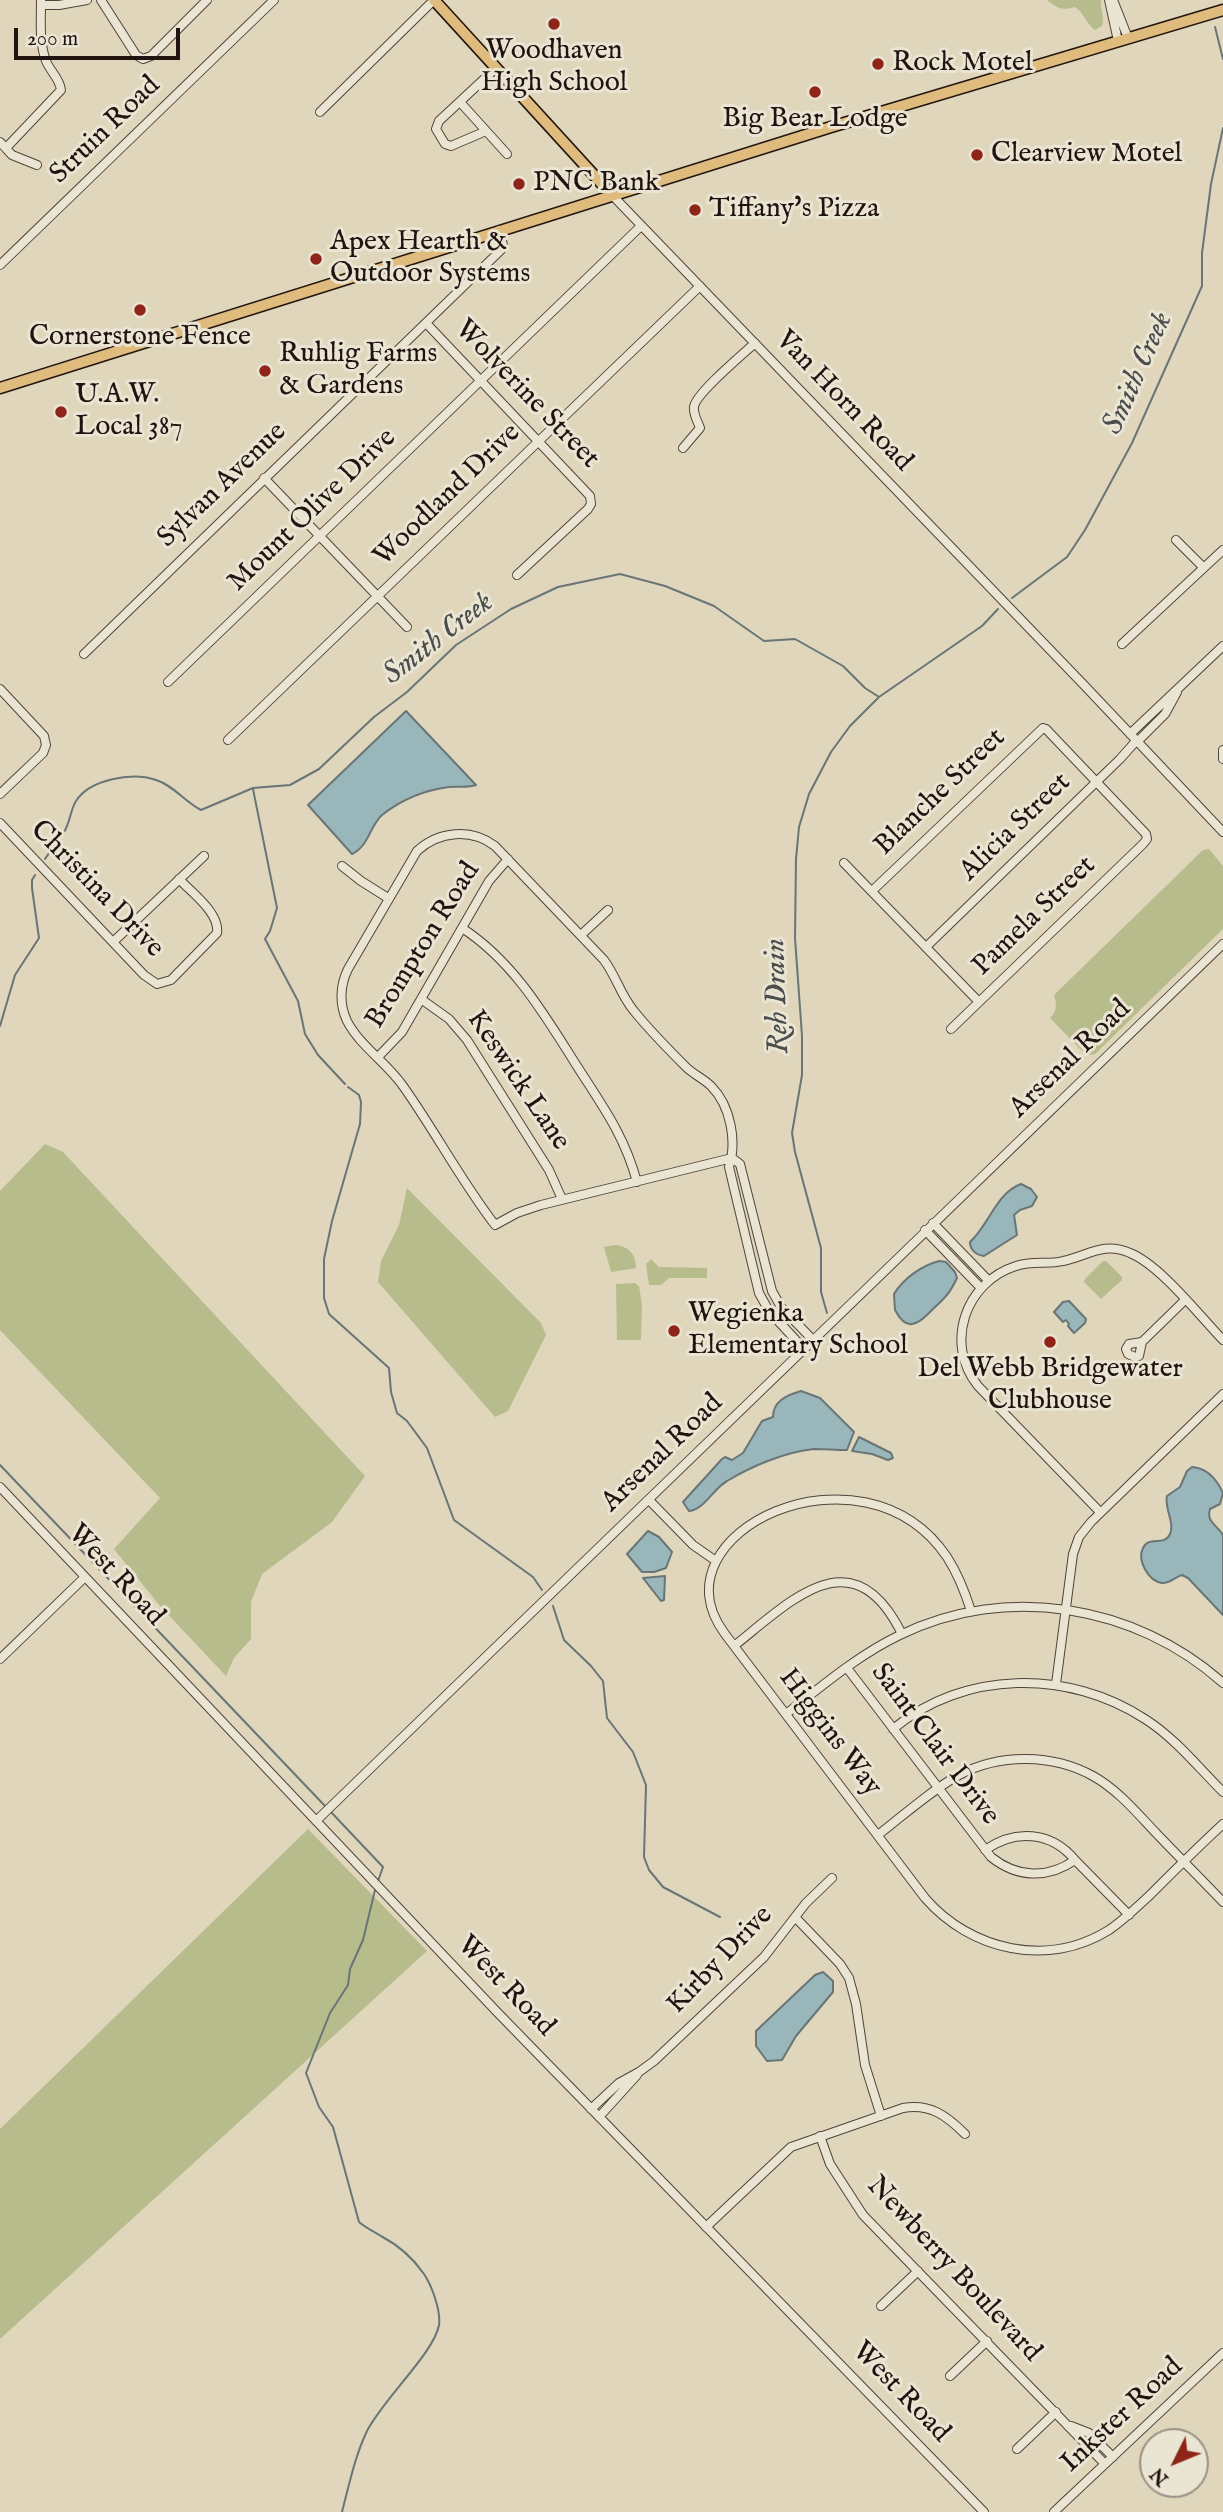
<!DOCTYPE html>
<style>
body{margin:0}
#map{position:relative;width:1223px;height:2512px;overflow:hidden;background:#dfd6bb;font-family:"IM FELL English",serif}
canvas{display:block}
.north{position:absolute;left:1139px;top:2428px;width:70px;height:70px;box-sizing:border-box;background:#eae4d3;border:2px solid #9a9185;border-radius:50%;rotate:227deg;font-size:19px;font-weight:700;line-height:28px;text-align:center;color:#211410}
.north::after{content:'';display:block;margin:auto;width:24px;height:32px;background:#8f2418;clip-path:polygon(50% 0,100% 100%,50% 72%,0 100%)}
.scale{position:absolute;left:14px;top:28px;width:166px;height:32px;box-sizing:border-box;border:4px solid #211410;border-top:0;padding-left:9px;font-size:21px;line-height:24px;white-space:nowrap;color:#211410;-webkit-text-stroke:5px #eae4d3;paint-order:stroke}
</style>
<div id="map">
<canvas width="1223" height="2512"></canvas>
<div class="north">N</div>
<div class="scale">200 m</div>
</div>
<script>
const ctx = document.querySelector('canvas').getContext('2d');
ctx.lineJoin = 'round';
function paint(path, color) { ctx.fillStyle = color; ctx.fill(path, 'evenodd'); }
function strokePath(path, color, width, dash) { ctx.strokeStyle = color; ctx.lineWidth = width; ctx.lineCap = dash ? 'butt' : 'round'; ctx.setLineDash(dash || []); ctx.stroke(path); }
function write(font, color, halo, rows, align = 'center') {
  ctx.font = font + ' "IM FELL English",serif'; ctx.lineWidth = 6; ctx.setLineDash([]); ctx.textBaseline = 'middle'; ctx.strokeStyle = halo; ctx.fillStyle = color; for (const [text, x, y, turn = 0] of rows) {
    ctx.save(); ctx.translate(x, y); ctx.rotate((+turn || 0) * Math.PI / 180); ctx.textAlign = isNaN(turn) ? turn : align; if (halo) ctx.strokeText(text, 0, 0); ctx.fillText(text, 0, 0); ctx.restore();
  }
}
const green = new Path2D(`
 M 1047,0 L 1101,0 C 1100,9 1105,18 1102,26 L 1095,30 C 1086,24 1084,12 1075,7 C 1062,11 1057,8 1047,0 Z
 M 1209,849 L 1223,866 L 1223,929 L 1095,1054 L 1090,1055 L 1085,1054 L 1050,1018 C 1057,1011 1057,1004 1054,995 L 1203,850 Z
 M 45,1144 L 63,1152 L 365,1476 L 332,1522 L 262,1574 L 251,1602 L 251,1639 L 234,1658 L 226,1676 L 160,1606 L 114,1549 L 160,1498 L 0,1330 L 0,1191 Z
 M 407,1188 L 541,1323 L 546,1335 L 508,1411 L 495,1417 L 378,1282 L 381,1261 L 399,1225 Z
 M 615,1245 C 629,1246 636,1255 636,1268 L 611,1272 L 604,1247 Z
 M 651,1259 L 659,1267 L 707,1268 L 707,1278 L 669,1278 L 661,1285 L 649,1285 L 646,1264 Z
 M 1103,1261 L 1106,1261 L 1122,1277 L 1122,1280 L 1101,1299 L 1084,1282 L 1085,1279 Z
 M 635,1283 L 639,1286 L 642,1305 L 641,1340 L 617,1340 L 616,1284 Z
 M 308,1829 L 427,1951 L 0,2339 L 0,2129 Z`);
const water = new Path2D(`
 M 406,711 L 476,785 C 468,788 458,786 449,787 C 425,790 401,800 382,815 C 369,827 369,846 352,854 L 308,805 Z
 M 1021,1184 L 1031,1189 L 1037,1197 L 1032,1206 L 1020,1210 L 1014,1215 L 1017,1235 L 984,1256 C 976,1255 970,1250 970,1242 C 989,1225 996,1193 1021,1184 Z
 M 939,1261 L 946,1262 L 955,1272 L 957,1278 C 948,1297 943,1299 929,1313 C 916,1326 906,1331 895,1310 L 894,1294 C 904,1278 921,1266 939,1261 Z
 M 1069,1301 L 1086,1319 L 1085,1323 L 1074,1333 L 1068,1326 L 1069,1324 L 1066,1320 L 1063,1322 L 1054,1312 L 1063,1302 Z
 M 801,1391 L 820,1398 L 854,1432 L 847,1450 C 836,1450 825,1449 814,1449 C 785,1452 752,1466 727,1481 C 714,1488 704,1510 689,1511 L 683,1502 L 722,1459 L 725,1457 L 732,1460 L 743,1453 L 762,1421 L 773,1417 C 773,1401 787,1395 801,1391 Z
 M 859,1437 L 891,1453 L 893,1458 L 888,1460 L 872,1454 L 852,1451 Z
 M 1192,1467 C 1207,1468 1217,1480 1223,1493 L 1220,1504 L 1210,1509 C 1206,1522 1217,1525 1223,1535 L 1223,1615 L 1188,1578 L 1182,1575 C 1175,1577 1169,1584 1162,1583 C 1148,1581 1137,1560 1143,1548 C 1149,1535 1164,1547 1170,1534 C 1175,1522 1164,1508 1167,1496 L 1180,1487 L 1187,1471 Z
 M 648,1531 L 659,1537 L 672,1552 L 666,1568 L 654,1572 L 642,1572 L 627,1554 Z
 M 665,1576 L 664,1600 L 661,1601 L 643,1578 Z
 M 823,1972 L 833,1981 L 833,1992 L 796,2036 L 782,2060 L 767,2061 L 756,2046 L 756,2031 L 815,1975 Z`);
const stream = new Path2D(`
 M 1215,27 L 1223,59
 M 1012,598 L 1067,557 L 1085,530 L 1132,443 L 1202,286 L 1202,253 L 1211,184 L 1223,128
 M 253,789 L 277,908 L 270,931 L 265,939 L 298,1001 L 305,1034 L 318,1055 L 345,1084
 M 45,859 C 51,850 59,841 64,832 C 70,823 70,811 76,801 C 90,779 132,772 156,780 C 173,785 185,802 201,810 L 253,788 L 290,785 L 319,769 L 374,717 L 407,692 L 456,645 L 511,609 L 558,587 L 620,574 L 665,586 L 714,606 L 764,641 L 795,639 L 843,666 L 865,688 L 879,697
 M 0,1026 L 15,975 L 39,938 L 32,888 L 32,880 L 35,875
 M 348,1087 L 359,1095 L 361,1102 L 360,1124 L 332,1221 L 324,1259 L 324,1298 L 329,1314 L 389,1368 L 391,1392 L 397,1413 L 407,1421 L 427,1448 L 454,1520 L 533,1577 L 542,1590
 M 827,1313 L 821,1292 L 821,1248 L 795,1152 L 792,1133 L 802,1075 L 802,1036 L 795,938 L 796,859 L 799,827 L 809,794 L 831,752 L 850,726 L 879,697 L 982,626 L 998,609
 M 0,1465 L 326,1807
 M 553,1606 L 564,1640 L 591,1666 L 603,1681 L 607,1718 L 633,1752 L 646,1785 L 644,1857 L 649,1870 L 663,1887 L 720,1917
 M 330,1811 L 383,1867 L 378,1881
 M 342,2512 C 349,2485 355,2456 367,2431 C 383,2399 434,2353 439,2325 C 441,2311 432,2286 424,2274 C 413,2258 398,2245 381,2236 C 373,2231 366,2228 359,2222 L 333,2127 L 319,2107 L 306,2073 L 330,2013 L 348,1985 L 350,1969 L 363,1940 L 375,1890`);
const minor = new Path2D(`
 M 101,0 L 136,55 L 143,59 L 151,56 L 207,0
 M 1109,0 L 1118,41
 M 1113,0 L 1128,38
 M 41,5 L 59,5 L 87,0
 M 460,102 L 507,154
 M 320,112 L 434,0
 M 486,131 L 451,146 L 445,144 L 436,129 L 439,121 L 496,68
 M 0,142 L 12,155 L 37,165
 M 6,148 L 61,90 C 60,79 50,71 46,61 C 39,42 41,20 41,0
 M 612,195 L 1083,684 L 1223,832
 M 0,265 L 274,0
 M 426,323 L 590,496 L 591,504 L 588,509 L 517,575
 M 683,448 L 700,428 C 698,422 693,414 694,407 C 695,394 743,354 755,343
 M 264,478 L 407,627
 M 1176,540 L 1203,567
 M 1122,644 L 1223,550
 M 84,654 L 501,250 L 503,245 L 499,230
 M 168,682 L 641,226
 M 0,689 L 44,736 L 46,745 L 43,753 L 0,794
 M 1130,734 L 1223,646
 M 228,740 L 700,286
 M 1137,742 L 1165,714 L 1177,692
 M 1223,750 L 1223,759
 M 0,823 L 144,975 L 157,984 L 171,980 L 217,933 C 220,913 192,893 179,879
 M 844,863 L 979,1002
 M 342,866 L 361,881 L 388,898
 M 872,891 L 1043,728 L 1046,729 L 1146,834 L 1147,839 L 1143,844 L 951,1029
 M 462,928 C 513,961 544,1014 575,1063 C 601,1104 624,1134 637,1182
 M 581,935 L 608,910
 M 113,942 L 204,856
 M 926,947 L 1120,759 L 1136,741
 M 421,999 L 449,1019 L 467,1040 L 549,1170 L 562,1199
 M 378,1057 L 402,1032 L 489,881 L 508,859
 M 732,1158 L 541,1205 L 517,1213 L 495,1225 C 461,1181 435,1131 403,1086 C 387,1063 360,1046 347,1021 C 339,1004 340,985 348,969 L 417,851 C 439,831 471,828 495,846 L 604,960 C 616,976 621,996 634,1011 C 650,1031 668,1049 686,1067 C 693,1074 704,1079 711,1086 C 731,1106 737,1142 729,1167 L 759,1293 L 769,1311 L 804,1349
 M 732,1158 L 740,1164 L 772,1291 L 781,1307 L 813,1340
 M 933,1223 L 988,1280
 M 925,1230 L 980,1287
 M 1142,1342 L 1139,1356 L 1135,1357 L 1128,1354 L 1126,1349 L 1129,1344 L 1142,1342 L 1185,1300
 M 0,1487 L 498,2013 L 984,2512
 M 649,1500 L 693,1545 L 716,1561
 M 1100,1512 L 978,1386 C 944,1344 965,1282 1016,1266 C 1032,1260 1048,1265 1063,1261 C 1088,1256 1103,1241 1130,1253 C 1160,1265 1199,1315 1223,1340
 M 971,1611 C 965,1592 958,1574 947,1557 C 863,1433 649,1533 725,1634 L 925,1898 C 971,1951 1048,1968 1109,1930 C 1124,1920 1137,1907 1150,1895 C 1174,1871 1198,1847 1223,1824
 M 734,1646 C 792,1600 853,1535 902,1634
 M 0,1659 L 85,1577
 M 847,1668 L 991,1857 C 1017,1878 1048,1879 1075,1860 L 1129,1915
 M 1056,1684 L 1073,1554 L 1079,1537 L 1091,1522 L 1223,1394
 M 786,1714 C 822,1686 858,1655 900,1635 C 1006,1583 1136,1605 1223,1683
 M 893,1729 C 964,1670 1068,1669 1145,1719 C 1175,1738 1198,1767 1223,1792
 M 316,1821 L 1223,944
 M 878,1835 C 904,1815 930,1791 959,1775 C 1000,1753 1053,1754 1093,1776 C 1118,1790 1137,1813 1156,1833 C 1178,1856 1201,1879 1223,1902
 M 985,1850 C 1015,1829 1051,1831 1075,1860
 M 795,1917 L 840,1964 L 849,1978 L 856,2004 L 865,2065 L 881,2116
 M 591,2109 L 619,2083 L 639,2072 L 654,2061 L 764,1957 L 806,1903 L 832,1878
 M 599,2117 L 637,2075
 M 820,2136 L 830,2164 L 863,2215 L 1105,2464
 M 706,2227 L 791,2147 L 903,2108 C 930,2103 947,2116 965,2134
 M 881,2306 L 918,2271
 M 950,2376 L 987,2341
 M 1071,2426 L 1089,2433 L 1113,2457
 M 1017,2449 L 1056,2412
 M 1054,2512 L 1223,2353`);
const major = new Path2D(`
 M 434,0 L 612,195
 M 0,388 L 831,127 L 1223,10`);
const markers = [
 [554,24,7,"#8f2418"],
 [878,64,7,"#8f2418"],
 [815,92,7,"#8f2418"],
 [977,155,7,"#8f2418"],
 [519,184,7,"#8f2418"],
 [695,210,7,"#8f2418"],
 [316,259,7,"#8f2418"],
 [140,310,7,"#8f2418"],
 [265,371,7,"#8f2418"],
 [61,412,7,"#8f2418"],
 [674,1331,7,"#8f2418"],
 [1050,1342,7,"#8f2418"]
];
const poiNames = [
 ["Woodhaven",554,52,"center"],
 ["High School",554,84,"center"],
 ["Rock Motel",892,64],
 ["Big Bear Lodge",815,120,"center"],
 ["Clearview Motel",991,155],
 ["PNC Bank",533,184],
 ["Tiffany's Pizza",709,210],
 ["Apex Hearth &",330,243],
 ["Outdoor Systems",330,275],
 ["Cornerstone Fence",140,338,"center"],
 ["Ruhlig Farms",279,355],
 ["& Gardens",279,387],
 ["U.A.W.",75,396],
 ["Local 387",75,428],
 ["Wegienka",688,1315],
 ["Elementary School",688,1347],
 ["Del Webb Bridgewater",1050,1370,"center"],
 ["Clubhouse",1050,1402,"center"]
];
const streetNames = [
 ["Struin Road",106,131,-44],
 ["Wolverine Street",526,395,46],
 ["Van Horn Road",843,402,46],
 ["Sylvan Avenue",223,486,-44],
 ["Woodland Drive",448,496,-44],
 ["Mount Olive Drive",313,511,-44],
 ["Blanche Street",941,793,-44],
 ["Alicia Street",1016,828,-44],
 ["Christina Drive",96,890,46],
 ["Pamela Street",1035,917,-44],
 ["Brompton Road",424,946,-58],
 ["Arsenal Road",1071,1060,-44],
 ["Keswick Lane",517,1081,56],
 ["Arsenal Road",663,1454,-44],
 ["West Road",115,1576,47],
 ["Higgins Way",829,1733,53],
 ["Saint Clair Drive",934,1745,53],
 ["Kirby Drive",721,1961,-46],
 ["West Road",505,1987,46],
 ["Newberry Boulevard",953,2270,47],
 ["West Road",900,2393,46],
 ["Inkster Road",1123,2416,-43]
];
const waterNames = [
 ["Smith Creek",1139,374,-66],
 ["Smith Creek",439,640,-38],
 ["Reh Drain",779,996,-92]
];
paint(green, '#b7bc8c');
paint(water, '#99b6bb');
strokePath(water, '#697577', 2);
strokePath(stream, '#697577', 2);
strokePath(minor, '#50443b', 10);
strokePath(major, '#211410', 13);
strokePath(minor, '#eae4d3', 8);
strokePath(major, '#e0bb7e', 10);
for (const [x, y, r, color] of markers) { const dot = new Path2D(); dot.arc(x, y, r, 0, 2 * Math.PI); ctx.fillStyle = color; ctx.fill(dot); strokePath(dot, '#eae4d3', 2.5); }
write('28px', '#211410', '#eae4d3', poiNames, 'left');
write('28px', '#211410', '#eae4d3', streetNames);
write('italic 30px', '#4b4d4c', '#eae4d3', waterNames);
</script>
